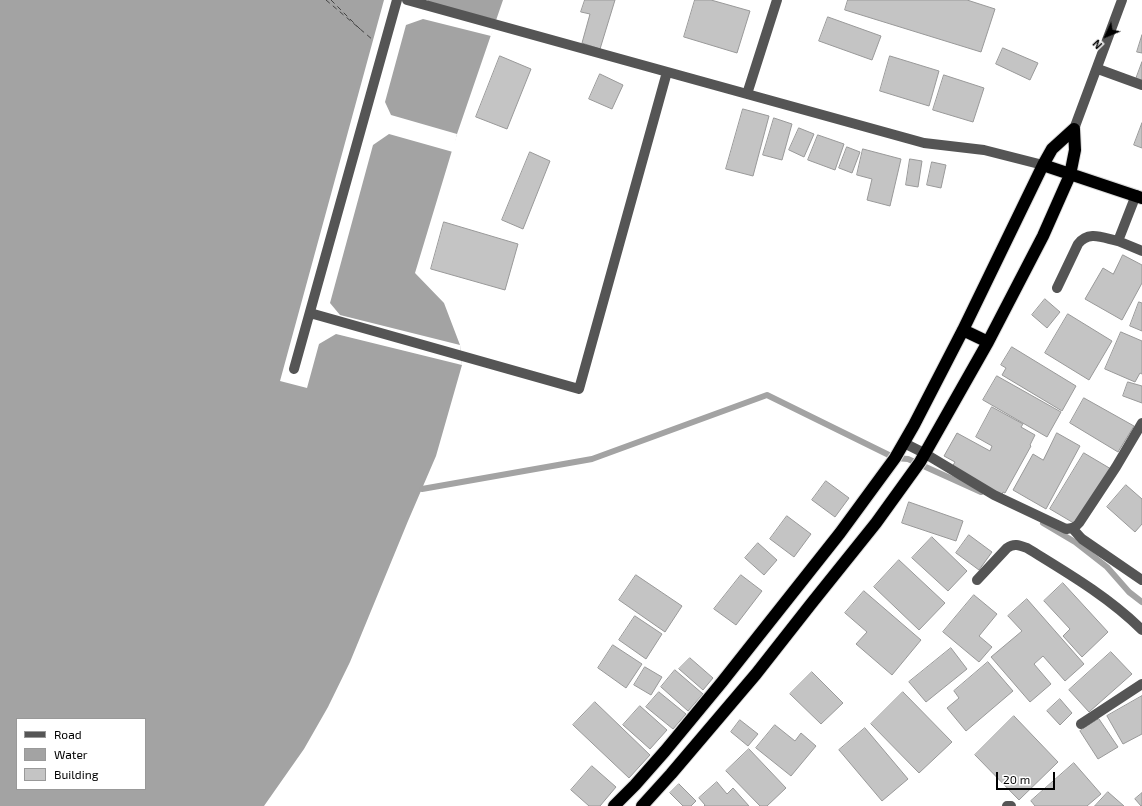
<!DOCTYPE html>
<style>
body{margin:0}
#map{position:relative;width:1142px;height:806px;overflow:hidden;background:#fff;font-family:"Exo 2",sans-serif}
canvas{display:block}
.legend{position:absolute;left:16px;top:718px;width:130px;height:72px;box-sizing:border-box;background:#fff;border:1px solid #999;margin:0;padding:5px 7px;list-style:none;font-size:12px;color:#000}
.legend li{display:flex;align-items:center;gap:8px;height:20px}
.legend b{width:20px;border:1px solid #999}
.north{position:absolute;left:1086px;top:16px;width:40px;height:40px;-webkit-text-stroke:3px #fff;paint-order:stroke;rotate:226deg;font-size:11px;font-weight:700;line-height:16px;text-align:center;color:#000}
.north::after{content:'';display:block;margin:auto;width:14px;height:18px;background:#000;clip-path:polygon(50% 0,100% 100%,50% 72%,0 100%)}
.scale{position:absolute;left:996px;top:772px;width:59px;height:18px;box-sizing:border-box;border:2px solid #000;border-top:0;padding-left:5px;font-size:12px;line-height:14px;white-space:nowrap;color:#000;-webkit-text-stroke:3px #fff;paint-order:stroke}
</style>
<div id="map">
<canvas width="1142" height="806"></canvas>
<ul class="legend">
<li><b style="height:5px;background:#555"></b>Road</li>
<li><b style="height:11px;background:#a3a3a3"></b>Water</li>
<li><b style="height:11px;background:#c4c4c4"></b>Building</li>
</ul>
<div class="north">N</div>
<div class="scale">20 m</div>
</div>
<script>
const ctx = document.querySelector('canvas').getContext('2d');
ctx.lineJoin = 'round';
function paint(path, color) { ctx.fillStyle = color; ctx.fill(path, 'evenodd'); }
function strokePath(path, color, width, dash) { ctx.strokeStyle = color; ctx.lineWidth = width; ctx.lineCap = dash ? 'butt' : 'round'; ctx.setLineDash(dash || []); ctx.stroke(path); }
const water = new Path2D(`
 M 0,0 L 503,0 L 457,134 L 415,273 L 444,303 L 460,345 L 462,365 L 436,456 L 408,521 L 350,662 L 328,707 L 304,749 L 264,806 L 0,806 ZM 17,719 L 145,719 L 145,789 L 17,789 Z`);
const pier = new Path2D(`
 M 384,0 L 427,0 L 431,4 L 497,20 L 491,36 L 423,19 L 406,25 L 385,102 L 391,115 L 457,134 L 453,152 L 389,134 L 373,145 L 330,303 L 340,315 L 460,345 L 462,365 L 336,334 L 319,344 L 307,388 L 280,381 Z`);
const stream = new Path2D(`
 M 422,489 L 592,459 L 767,395 L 895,458 L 908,459 L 981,492
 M 1043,523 L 1075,542 L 1107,567 L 1129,592 L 1142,602`);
const ferry = new Path2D(`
 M 326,0 L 373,40
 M 331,0 L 363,32`);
const building = new Path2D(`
 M 585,0 L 615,0 L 600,49 L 582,43 L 590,14 L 581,12 Z
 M 695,0 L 711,0 L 750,11 L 737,53 L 684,37 Z
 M 848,0 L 967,0 L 995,9 L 981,52 L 845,10 Z
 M 828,17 L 881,36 L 872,60 L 819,41 Z
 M 1142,35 L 1142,53 L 1137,52 Z
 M 1003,48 L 1038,63 L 1030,80 L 996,64 Z
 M 500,56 L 531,69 L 507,129 L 476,117 Z
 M 890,56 L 939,71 L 929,106 L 880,91 Z
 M 1142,62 L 1142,81 L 1136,79 Z
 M 600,74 L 623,85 L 612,109 L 589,99 Z
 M 944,75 L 984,88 L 973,122 L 933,110 Z
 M 743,109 L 769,116 L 753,176 L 726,169 Z
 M 774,118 L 792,124 L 782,160 L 763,155 Z
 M 1142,123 L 1142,148 L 1134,145 Z
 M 799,128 L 814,134 L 804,157 L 789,150 Z
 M 818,135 L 844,144 L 835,170 L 808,160 Z
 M 847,147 L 860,152 L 852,173 L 839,168 Z
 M 863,149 L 901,159 L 890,206 L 867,200 L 872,179 L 857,175 Z
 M 530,152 L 550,161 L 523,229 L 502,220 Z
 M 910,159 L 922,161 L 918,187 L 906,185 Z
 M 932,162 L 946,165 L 941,188 L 927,185 Z
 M 444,222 L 518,244 L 505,290 L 431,269 Z
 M 1123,255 L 1142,265 L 1142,283 L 1122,320 L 1085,299 L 1103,268 L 1113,274 Z
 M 1045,299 L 1060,312 L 1047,328 L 1032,315 Z
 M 1139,302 L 1142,303 L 1142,331 L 1130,326 Z
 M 1068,314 L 1112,341 L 1089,380 L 1045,353 Z
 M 1121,332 L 1142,341 L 1142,374 L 1140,373 L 1135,382 L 1105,369 Z
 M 1012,347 L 1076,386 L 1062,411 L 1002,375 L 1006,368 L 1001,365 Z
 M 997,376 L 1061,412 L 1047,437 L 983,400 Z
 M 1128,382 L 1142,386 L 1142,403 L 1123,396 Z
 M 1084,398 L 1134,426 L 1118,452 L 1070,423 Z
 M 992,407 L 1023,424 L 1021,427 L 1035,435 L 1030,445 L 1031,446 L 1005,493 L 1003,492 L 1002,495 L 952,467 L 955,462 L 944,456 L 957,433 L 990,451 L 992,446 L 976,437 Z
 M 1057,433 L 1080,446 L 1046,509 L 1013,490 L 1033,454 L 1043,460 Z
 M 1084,453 L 1111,469 L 1077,525 L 1050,509 Z
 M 826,481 L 849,498 L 835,517 L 812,500 Z
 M 1126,485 L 1142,499 L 1142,524 L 1135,532 L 1107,507 Z
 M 909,502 L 963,521 L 956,541 L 902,523 Z
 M 787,516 L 811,534 L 794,557 L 770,539 Z
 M 969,535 L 992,552 L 979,570 L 956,553 Z
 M 932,537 L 967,571 L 948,591 L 912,558 Z
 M 758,543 L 777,560 L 764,575 L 745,558 Z
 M 899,560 L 945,603 L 919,630 L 874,587 Z
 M 636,575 L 682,606 L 665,632 L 619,600 Z
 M 741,575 L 762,591 L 736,625 L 714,609 Z
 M 1063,583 L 1108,632 L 1082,657 L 1063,636 L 1070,629 L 1044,601 Z
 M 864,591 L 921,640 L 892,675 L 856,644 L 867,632 L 845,613 Z
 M 974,595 L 997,614 L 979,636 L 992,647 L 979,662 L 943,632 Z
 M 1027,599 L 1084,664 L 1065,681 L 1043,656 L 1034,664 L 1051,684 L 1030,702 L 991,657 L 1022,631 L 1008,616 Z
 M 635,616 L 662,634 L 646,659 L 619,640 Z
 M 613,645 L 642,664 L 626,688 L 598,668 Z
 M 951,648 L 967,669 L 926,702 L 909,682 Z
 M 1111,652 L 1132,674 L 1089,712 L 1069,690 Z
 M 690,658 L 713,678 L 703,690 L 679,669 Z
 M 988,662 L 1013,691 L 966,731 L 947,708 L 959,698 L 954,691 Z
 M 645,667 L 662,677 L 651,695 L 634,685 Z
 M 675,670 L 703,694 L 688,711 L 661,687 Z
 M 812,672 L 843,703 L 821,724 L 790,694 Z
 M 659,692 L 686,714 L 673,729 L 646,707 Z
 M 903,692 L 952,742 L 919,773 L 871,724 Z
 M 1142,696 L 1142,734 L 1123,744 L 1107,716 Z
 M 1060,699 L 1072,713 L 1060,725 L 1047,711 Z
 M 595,702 L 650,755 L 629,778 L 573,725 Z
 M 640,706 L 667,730 L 650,749 L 623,725 Z
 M 1014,716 L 1058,762 L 1019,800 L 975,755 Z
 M 1099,719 L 1118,747 L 1098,759 L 1080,731 Z
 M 740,720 L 758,734 L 748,746 L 731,732 Z
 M 775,725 L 795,741 L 801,733 L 816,746 L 791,776 L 756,748 Z
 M 865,728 L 908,779 L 882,801 L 839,750 Z
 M 749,749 L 786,788 L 767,806 L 760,806 L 726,771 Z
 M 1074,763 L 1101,794 L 1087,806 L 1035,806 L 1031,801 Z
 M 592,766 L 616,787 L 600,806 L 589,806 L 571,790 Z
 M 717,782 L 727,794 L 733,788 L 749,806 L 704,806 L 705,805 L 699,798 Z
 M 679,784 L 696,801 L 691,806 L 683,806 L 670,793 Z
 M 1108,792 L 1124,806 L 1095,806 Z
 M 1142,793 L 1142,806 L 1141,806 L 1135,799 Z`);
const minor = new Path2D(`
 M 407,0 L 747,94
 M 777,0 L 747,94 L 924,143 L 984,150 L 1043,165
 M 1098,69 L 1142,85
 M 1074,129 L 1122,0
 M 1136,195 L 1118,241 L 1142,251
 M 1057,288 L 1078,244 C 1089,230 1103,238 1118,241
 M 310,313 L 579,389 L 667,72
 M 294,369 L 397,0
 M 904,443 L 924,453 L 994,495 L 1066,529 C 1072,528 1075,528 1079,523 L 1116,467 L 1142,423
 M 1072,528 L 1082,539 L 1142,580
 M 977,580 L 1007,548 C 1014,543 1019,545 1027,548 C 1066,572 1109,597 1142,630
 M 1081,724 L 1142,684
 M 1007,806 L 1011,806`);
const highway = new Path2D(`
 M 1043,165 L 1142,198
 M 963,330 L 988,342
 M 614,806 L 635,785 L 665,751 L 722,682 L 840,533 L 895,458 L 914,425 L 963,330 L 1043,165 L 1052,149 L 1074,129
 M 642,806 L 671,774 L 756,674 L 811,604 L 876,523 L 920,462 L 988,342 L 1043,236 L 1070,175 L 1075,150 L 1074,129`);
paint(water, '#a3a3a3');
paint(pier, '#fff');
strokePath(stream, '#a3a3a3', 6);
strokePath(ferry, '#444', 1, [5, 4]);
paint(building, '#c4c4c4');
strokePath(building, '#999', 1);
strokePath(highway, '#dbdbdb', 14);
strokePath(minor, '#555', 10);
strokePath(highway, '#000', 12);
</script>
